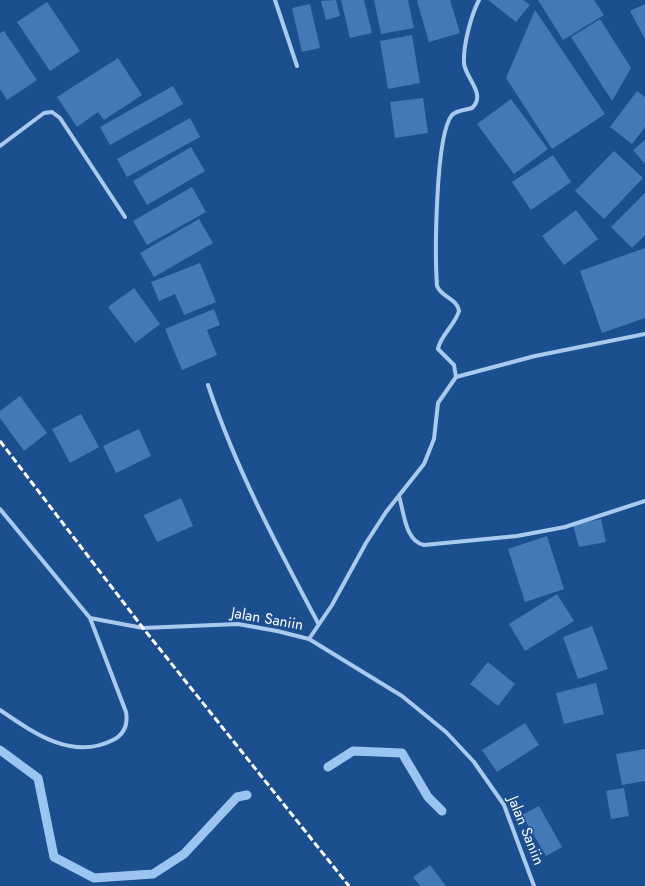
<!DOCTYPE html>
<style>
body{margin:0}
canvas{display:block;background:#1b4f8f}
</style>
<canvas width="645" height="886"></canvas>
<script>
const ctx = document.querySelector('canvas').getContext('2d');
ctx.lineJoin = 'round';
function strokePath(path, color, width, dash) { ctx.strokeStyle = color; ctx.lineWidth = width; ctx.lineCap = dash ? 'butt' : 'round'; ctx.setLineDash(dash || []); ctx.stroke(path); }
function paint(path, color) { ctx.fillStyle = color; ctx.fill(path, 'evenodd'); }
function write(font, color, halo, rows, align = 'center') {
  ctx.font = font + ' Jost,sans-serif'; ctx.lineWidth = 3; ctx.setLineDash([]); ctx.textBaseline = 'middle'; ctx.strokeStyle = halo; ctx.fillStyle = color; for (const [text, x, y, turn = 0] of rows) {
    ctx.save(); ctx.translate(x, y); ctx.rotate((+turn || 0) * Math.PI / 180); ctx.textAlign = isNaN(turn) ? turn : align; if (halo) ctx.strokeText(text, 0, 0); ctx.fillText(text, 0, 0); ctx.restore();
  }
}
const stream = new Path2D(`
 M 0,750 L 38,778 L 54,857 L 94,878 L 153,874 L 184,854 L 237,797 L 247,795
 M 328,767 L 353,751 L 402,753 L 428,797 L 442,811`);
const building = new Path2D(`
 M 336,0 L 340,16 L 326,20 L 321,1 Z
 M 341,0 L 364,0 L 372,33 L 350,38 Z
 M 374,0 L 408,0 L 414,28 L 381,34 Z
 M 419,0 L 450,0 L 460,33 L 429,42 L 417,1 Z
 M 488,0 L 523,0 L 530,5 L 516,22 Z
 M 538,0 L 594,0 L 604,15 L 563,40 Z
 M 47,2 L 80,51 L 50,71 L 17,22 Z
 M 310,4 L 320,48 L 302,52 L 292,8 Z
 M 645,4 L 645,39 L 630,11 Z
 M 535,10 L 605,114 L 552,149 L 506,78 Z
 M 600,19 L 631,68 L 612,101 L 571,37 Z
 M 4,31 L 37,80 L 7,100 L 0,89 L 0,33 Z
 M 412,35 L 420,83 L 388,89 L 380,41 Z
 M 118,58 L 142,95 L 104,120 L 98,112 L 77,127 L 57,97 Z
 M 173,86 L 183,104 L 110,145 L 100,127 Z
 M 637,91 L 645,97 L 645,127 L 632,144 L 610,127 Z
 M 423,98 L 428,133 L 395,138 L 390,102 Z
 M 511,99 L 548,149 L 514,174 L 477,124 Z
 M 190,118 L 200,137 L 127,177 L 117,159 Z
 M 645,140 L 645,164 L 633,150 Z
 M 191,147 L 205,171 L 147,205 L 133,181 Z
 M 614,151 L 643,178 L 604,219 L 575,191 Z
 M 553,155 L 571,182 L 531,210 L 512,182 Z
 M 192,187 L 206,212 L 147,245 L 133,221 Z
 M 645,193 L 645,235 L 632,248 L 611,227 Z
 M 576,210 L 598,239 L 564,265 L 542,236 Z
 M 199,219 L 213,243 L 154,277 L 140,253 Z
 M 645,248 L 645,318 L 602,333 L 580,271 Z
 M 200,263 L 216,302 L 184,315 L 175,294 L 159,301 L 151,282 Z
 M 134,288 L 160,324 L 135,343 L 108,307 Z
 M 214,309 L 220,325 L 207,330 L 217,355 L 182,370 L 165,329 Z
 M 20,396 L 47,433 L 24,451 L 0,418 L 0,411 Z
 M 81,414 L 99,447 L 70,463 L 52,429 Z
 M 139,429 L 151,456 L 116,473 L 103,446 Z
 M 181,498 L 193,526 L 157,542 L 144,515 Z
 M 601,519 L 606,542 L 579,547 L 573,525 Z
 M 547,536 L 564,589 L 525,602 L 508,549 Z
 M 557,594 L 574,621 L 525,651 L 509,624 Z
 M 592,626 L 608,669 L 578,679 L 563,637 Z
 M 488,662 L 515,684 L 498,706 L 470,684 Z
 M 596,683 L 604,714 L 564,724 L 556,693 Z
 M 525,723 L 539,745 L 497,772 L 482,750 Z
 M 645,749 L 645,781 L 622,785 L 616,754 Z
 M 624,788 L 629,816 L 611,819 L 606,791 Z
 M 539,806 L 562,847 L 546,856 L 522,815 Z
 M 430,865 L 446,886 L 420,886 L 413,877 Z`);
const minor = new Path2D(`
 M 275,0 L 297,66
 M 0,146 L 44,113 L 52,112 L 60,118 L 125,217
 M 456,377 L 535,356 L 645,334
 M 208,385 C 236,469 277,546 318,623
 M 399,496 C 404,512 405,541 424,545 L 517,536 L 565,527 L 645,501
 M 0,509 L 90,618 L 143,628 L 238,624 L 277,631 L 309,639 L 402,696 L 446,732 L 474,762 L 504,805 L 534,886
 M 309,639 L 332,605 L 366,543 L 386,512 L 424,464 L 434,439 L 438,403 L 456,377 L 454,365 L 438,349 C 440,336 455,325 459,311 C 457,298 442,298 437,286 C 435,257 435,135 452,115 C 457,110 466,110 472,108 C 487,94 465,78 464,63 C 463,46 471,15 479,0
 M 0,710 C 34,733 72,761 113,740 C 125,734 128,724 126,712 L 90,618`);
const rail = new Path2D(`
 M 0,441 L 143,628 L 349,886`);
const streetNames = [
 ["Jalan Saniin",267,620,10],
 ["Jalan Saniin",525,831,68]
];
strokePath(stream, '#9cc4f0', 9);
paint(building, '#4478b7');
strokePath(minor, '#a9c9ee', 4);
strokePath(rail, '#fff', 3, [7, 3]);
write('15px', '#fff', '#1b4f8f', streetNames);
</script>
